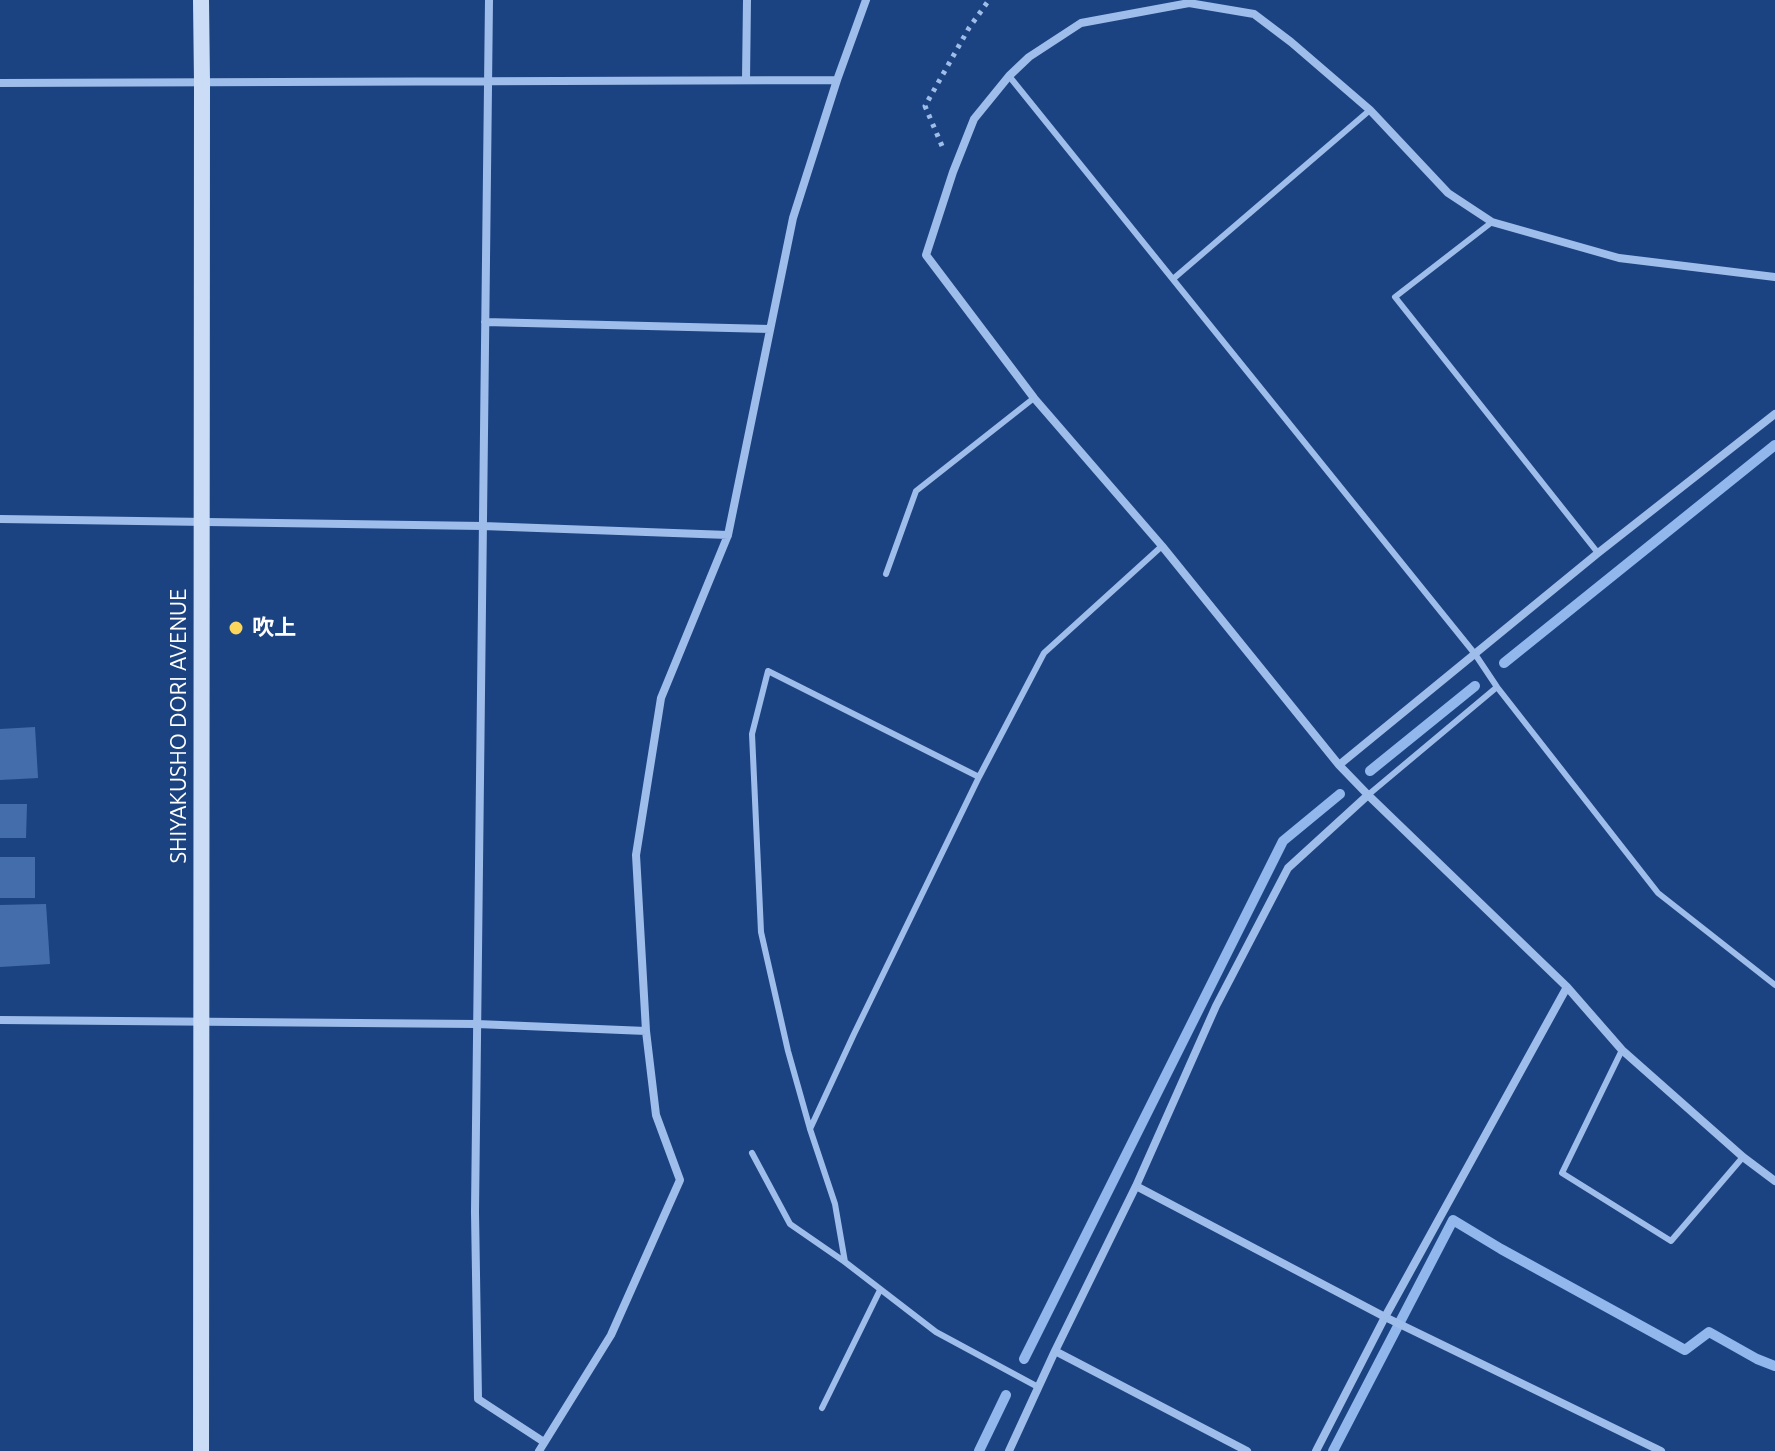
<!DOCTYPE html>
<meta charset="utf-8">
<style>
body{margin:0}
canvas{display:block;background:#1b4381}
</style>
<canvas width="1775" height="1451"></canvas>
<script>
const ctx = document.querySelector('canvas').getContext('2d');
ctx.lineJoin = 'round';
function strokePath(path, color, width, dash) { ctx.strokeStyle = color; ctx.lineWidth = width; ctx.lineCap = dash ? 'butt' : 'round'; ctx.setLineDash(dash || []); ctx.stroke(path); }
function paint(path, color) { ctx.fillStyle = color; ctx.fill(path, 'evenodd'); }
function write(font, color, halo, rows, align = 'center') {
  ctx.font = font + ' Ubuntu,"Noto Sans JP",sans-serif'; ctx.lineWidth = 8; ctx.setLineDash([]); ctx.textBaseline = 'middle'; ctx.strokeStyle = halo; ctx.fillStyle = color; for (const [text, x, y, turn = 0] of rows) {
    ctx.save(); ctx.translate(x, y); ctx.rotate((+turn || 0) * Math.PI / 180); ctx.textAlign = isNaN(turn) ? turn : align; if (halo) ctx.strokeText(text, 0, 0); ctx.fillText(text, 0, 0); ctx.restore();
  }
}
const stream = new Path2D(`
 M 1504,663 L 1775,445
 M 1370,771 L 1475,686
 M 1024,1359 L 1283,841 L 1340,794
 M 979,1451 L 1006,1395
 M 1333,1451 L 1453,1220 L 1501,1249 L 1685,1350 L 1709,1332 L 1757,1359 L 1775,1366`);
const building = new Path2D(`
 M 35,727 L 38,778 L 0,780 L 0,729 Z
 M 0,804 L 27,804 L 26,838 L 0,838 Z
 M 0,857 L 35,857 L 35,898 L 0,898 Z
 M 46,904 L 50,964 L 0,967 L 0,905 Z`);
const path = new Path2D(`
 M 942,146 L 925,106 L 969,28 L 989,0`);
const lane = new Path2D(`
 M 1009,76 L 1475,654 L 1497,687 L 1658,893 L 1775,985
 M 1492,222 L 1395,297 L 1598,553
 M 1173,279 L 1370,110
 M 886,574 L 916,491 L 1034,398
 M 1368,795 L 1497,687
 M 1622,1050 L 1562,1173 L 1671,1241 L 1743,1157
 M 810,1129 L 854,1034 L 979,777 L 1044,653 L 1162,546
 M 752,1153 L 790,1224 L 845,1262 L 936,1332 L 1038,1387
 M 845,1262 L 835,1204 L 810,1129 L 788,1051 L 761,932 L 752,734 L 768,671 L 979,777
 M 822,1408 L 880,1290`);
const street = new Path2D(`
 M 489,0 L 475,1212 L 478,1399 L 544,1442
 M 746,80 L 747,0
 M 0,83 L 837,80
 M 1775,277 L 1619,258 L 1492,222 L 1448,193 L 1370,110 L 1291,42 L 1254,14 L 1189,3 L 1081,23 L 1029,57 L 1009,76 L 974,119 L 953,172 L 926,255 L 1034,398 L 1162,546 L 1339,765 L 1368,795 L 1567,987 L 1622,1050 L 1743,1157 L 1775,1181
 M 485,322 L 770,329
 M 0,519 L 483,526 L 728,535
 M 1339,765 L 1598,553 L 1775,414
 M 0,1020 L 477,1024 L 646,1031
 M 1136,1186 L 1385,1317 L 1661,1451
 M 1055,1351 L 1247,1451
 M 539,1451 L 611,1335 L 680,1180 L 656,1115 L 646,1031 L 636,855 L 661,698 L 728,535 L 793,218 L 837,80 L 866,0
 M 1009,1451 L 1055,1351 L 1136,1186 L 1216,1006 L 1288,868 L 1368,795
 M 1316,1451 L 1385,1317 L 1567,987`);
const secondary = new Path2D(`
 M 201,1451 L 202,82 L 201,0`);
const markers = [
 [236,628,8,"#fbd55c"]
];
const poiNames = [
 ["吹上",252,628]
];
const streetNames = [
 ["SHIYAKUSHO DORI AVENUE",179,726,-90]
];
strokePath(stream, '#92b7ec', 10);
paint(building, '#446dab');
strokePath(path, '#9fbdea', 5, [4, 6]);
strokePath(lane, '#9fbdea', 6);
strokePath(street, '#9fbdea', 8);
strokePath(secondary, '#cbdcf7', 16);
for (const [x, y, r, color] of markers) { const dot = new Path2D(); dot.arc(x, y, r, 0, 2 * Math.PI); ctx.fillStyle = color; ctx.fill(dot); strokePath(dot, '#1b4381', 3); }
write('bold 22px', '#fff', '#1b4381', poiNames, 'left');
write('22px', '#fff', '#1b4381', streetNames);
</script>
